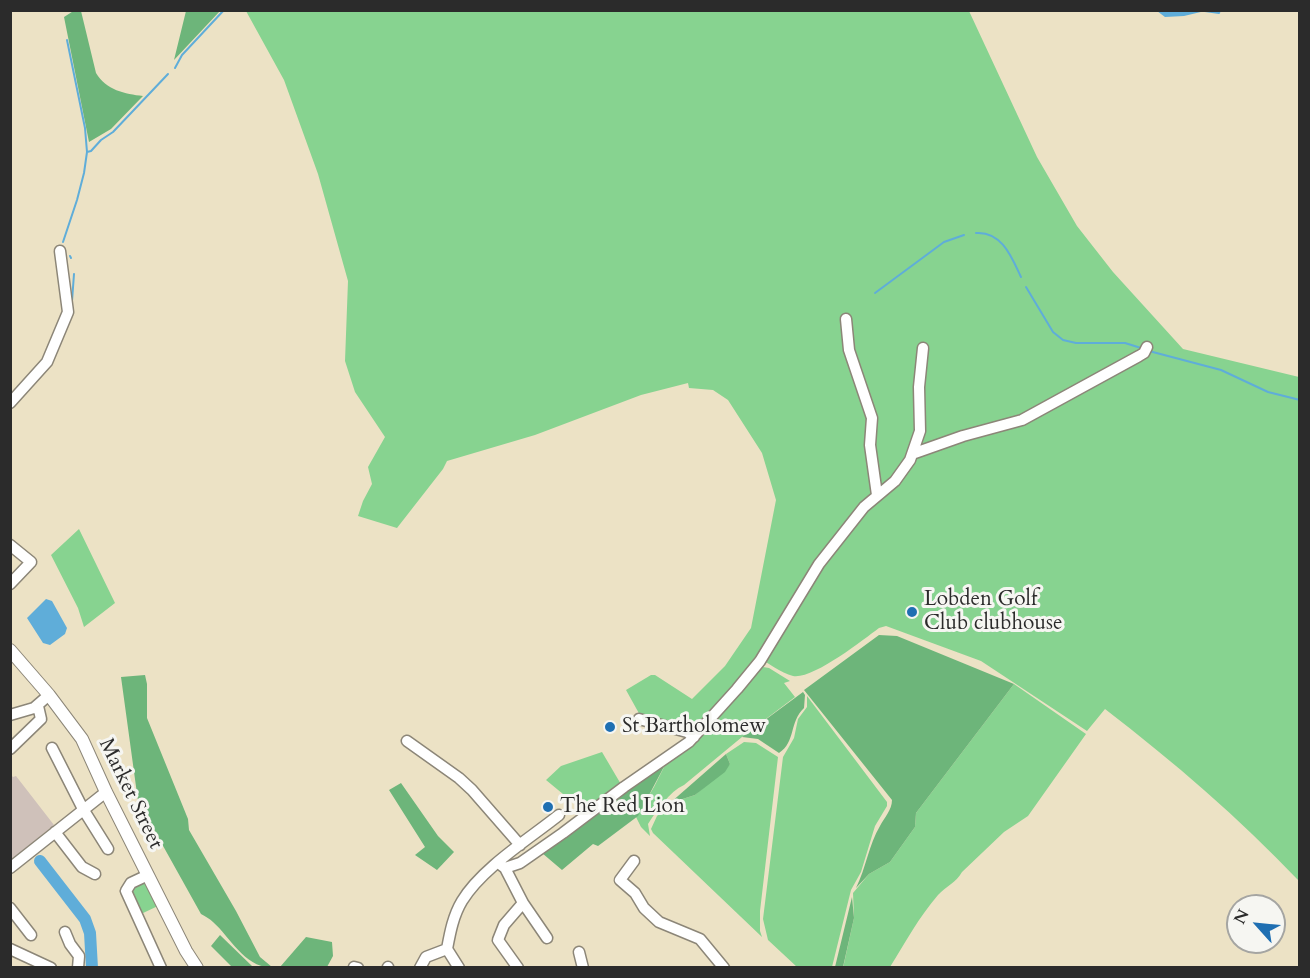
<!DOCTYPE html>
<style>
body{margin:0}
#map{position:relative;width:1310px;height:978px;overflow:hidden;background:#ece2c5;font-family:Cardo,serif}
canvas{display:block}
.frame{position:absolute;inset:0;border:12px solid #2b2b2b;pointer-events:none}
.north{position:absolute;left:1226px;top:894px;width:60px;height:60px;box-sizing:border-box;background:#f6f6f2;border:2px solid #a5a5a2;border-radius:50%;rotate:297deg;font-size:16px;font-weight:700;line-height:24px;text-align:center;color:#2b2b2b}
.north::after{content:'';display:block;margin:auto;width:21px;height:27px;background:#1f6fb2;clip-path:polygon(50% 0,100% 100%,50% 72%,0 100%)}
</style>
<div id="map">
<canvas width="1310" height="978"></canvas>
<div class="frame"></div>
<div class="north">N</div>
</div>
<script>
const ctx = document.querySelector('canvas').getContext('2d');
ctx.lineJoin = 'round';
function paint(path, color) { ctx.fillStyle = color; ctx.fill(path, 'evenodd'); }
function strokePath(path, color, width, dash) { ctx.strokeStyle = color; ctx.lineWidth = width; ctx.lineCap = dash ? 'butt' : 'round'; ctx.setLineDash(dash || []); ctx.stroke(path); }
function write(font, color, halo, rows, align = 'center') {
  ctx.font = font + ' Cardo,serif'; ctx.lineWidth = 6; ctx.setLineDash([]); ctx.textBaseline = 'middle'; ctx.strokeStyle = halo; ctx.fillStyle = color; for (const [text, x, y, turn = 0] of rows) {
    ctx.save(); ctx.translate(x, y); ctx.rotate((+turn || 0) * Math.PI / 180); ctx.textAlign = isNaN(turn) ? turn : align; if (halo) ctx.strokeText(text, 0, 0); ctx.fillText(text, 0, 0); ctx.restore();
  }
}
const industrial = new Path2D(`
 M 10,774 L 13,777 L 16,776 L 54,825 L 11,860 Z`);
const green = new Path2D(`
 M 246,11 L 969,11 L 1037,157 L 1077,226 L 1113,272 L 1183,349 L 1299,377 L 1299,881 C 1239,818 1174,762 1105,709 L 1087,731 L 981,661 L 886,626 L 879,628 C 863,640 812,680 793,676 C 781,673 767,662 756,656 L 711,715 L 693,731 L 641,717 L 626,690 L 651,675 L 655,675 L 692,699 L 725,666 L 751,628 L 776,500 L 762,453 L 728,400 L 713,390 L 689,388 L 688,383 L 641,395 L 535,435 L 447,461 L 443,469 L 397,528 L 358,516 L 363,501 L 372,484 L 368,467 L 385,437 L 355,392 L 345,361 L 348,281 L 318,174 L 284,80 Z
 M 79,529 L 115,603 L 84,627 L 78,608 L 51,555 Z
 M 763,667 L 769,668 L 790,681 L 784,683 L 795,697 L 742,737 L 684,785 C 669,792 657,810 648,824 L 650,836 L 641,827 L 636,817 L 654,787 L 668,759 L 759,668 Z
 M 1014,684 L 1086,734 L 1028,816 L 1004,832 L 962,872 C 956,883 946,886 938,895 C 919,917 905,943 890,967 L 843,968 L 854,918 L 853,893 L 869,874 L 890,862 L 915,827 L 916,813 Z
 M 807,696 L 887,802 L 887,806 L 875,826 L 861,872 L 851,890 L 832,967 L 797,967 L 768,940 L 763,919 L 783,757 L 794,738 L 798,719 L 807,707 Z
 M 744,742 L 756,743 L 778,757 L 760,911 L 760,931 L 762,937 L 653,833 L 651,829 L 657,816 L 670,803 L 695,795 L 730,764 L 726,754 Z
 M 602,752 L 622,786 L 586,813 L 546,780 L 561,766 Z
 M 147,881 L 160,905 L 141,914 L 129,891 Z`);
const forest = new Path2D(`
 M 75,10 L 81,11 L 96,73 C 106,90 125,94 143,96 L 111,129 L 89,142 L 64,17 Z
 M 186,10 L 220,11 L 174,60 L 186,11 Z
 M 879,635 L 897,636 L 1014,684 L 916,813 L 915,827 L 890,862 L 869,874 L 856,888 C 866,868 869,844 880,826 C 884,818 892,810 892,800 L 804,690 Z
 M 145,675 L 147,684 L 147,718 L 188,819 L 189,830 L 236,911 L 260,957 L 272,967 C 246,969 230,937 213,922 C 210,919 205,916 201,914 L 138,801 L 121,677 Z
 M 803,692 L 805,695 L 804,708 C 789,722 796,742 779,753 L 758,739 L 742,737 Z
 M 726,754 L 730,764 L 725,772 L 695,795 L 670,803 Z
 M 668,759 L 638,816 L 598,846 L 593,844 L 562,870 L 542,853 Z
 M 401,783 L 438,836 L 454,852 L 437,870 L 415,855 L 425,847 L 389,790 Z
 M 852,897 L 854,918 L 843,967 L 835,967 Z
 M 220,935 L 253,967 L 232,967 L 211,946 Z
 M 306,937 L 332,942 L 333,956 L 327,967 L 280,967 Z`);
const water = new Path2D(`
 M 1157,11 L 1205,10 L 1205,11 L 1184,16 L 1165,17 Z
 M 46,599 L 52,601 L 67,628 L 65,634 L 50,645 L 43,643 L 27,618 Z`);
const stream = new Path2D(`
 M 1205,11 L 1219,13 L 1220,10
 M 175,68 L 182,55 L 224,10
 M 87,152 L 91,151 L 101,140 L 113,132 L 168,74
 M 976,233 C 1002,231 1012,258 1021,277
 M 63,242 L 77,200 L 84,173 L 87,152 L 85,128 L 67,40
 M 70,256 L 71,258
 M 1026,287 L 1053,332 L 1063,340 L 1076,343 L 1125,343 L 1141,348
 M 875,293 L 944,242 L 964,235
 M 72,301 L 74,274
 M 1149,351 L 1221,370 L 1268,392 L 1300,400`);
const river = new Path2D(`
 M 40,861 L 85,919 L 90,933 L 92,968`);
const minor = new Path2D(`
 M 846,319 L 849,350 L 872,418 L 870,445 L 877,495
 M 10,403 L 47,362 L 68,312 L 60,251
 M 912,454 L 963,436 L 1022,420 L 1139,356 L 1144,353 L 1147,347
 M 10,545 L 31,562 L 10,584
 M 10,715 L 34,708 L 49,695
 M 639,719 L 687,732 L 694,737
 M 407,741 L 459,778 L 472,790 L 520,845
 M 52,748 L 83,809 L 108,849
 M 10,749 L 41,719 L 38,706
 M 55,832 L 82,867 L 95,874
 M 634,861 L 620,880 L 635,893 L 644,908 L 659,922 L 700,939 L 724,968
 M 501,865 L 505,868 L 523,903 L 547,938
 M 10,868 L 106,792
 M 505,868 L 520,863 L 563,833 L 624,787 L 689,742 L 737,689 L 760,661 L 819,564 L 864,507 L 895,481 L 910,460 L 920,431 L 919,387 L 923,348
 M 148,875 L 131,883 L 126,891 L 161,968
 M 10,908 L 31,935
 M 65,932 L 70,944 L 79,956 L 78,968
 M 10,949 L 51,968
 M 447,949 C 450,933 453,916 462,901 C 482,868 529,839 559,815
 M 447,949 L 459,968
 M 579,952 L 583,968
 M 354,967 L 358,968
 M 388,967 L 388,968
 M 420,968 L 426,957 L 447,949
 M 518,968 L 498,940 L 504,925 L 523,903`);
const major = new Path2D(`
 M 10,650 L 49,695 L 82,739 L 106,792 L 186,951 L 197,968`);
const markers = [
 [912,612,6,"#1f6fb2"],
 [610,727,6,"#1f6fb2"],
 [548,807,6,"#1f6fb2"]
];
const poiNames = [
 ["Lobden Golf",924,600],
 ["Club clubhouse",924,624],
 ["St Bartholomew",622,727],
 ["The Red Lion",560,807]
];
const streetNames = [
 ["Market Street",130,794,64]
];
paint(industrial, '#cfc1ba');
paint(green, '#87d390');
paint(forest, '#6db57a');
paint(water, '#5fadd9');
strokePath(stream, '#5fadd9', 2);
strokePath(river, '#5fadd9', 12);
strokePath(minor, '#8c8678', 13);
strokePath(major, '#8c8678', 14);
strokePath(minor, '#fff', 10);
strokePath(major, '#fff', 12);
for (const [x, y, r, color] of markers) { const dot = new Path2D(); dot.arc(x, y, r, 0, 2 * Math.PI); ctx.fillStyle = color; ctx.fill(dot); strokePath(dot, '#f6f6f2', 2); }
write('21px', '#2b2b2b', '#f6f6f2', poiNames, 'left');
write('21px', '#2b2b2b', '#f6f6f2', streetNames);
</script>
